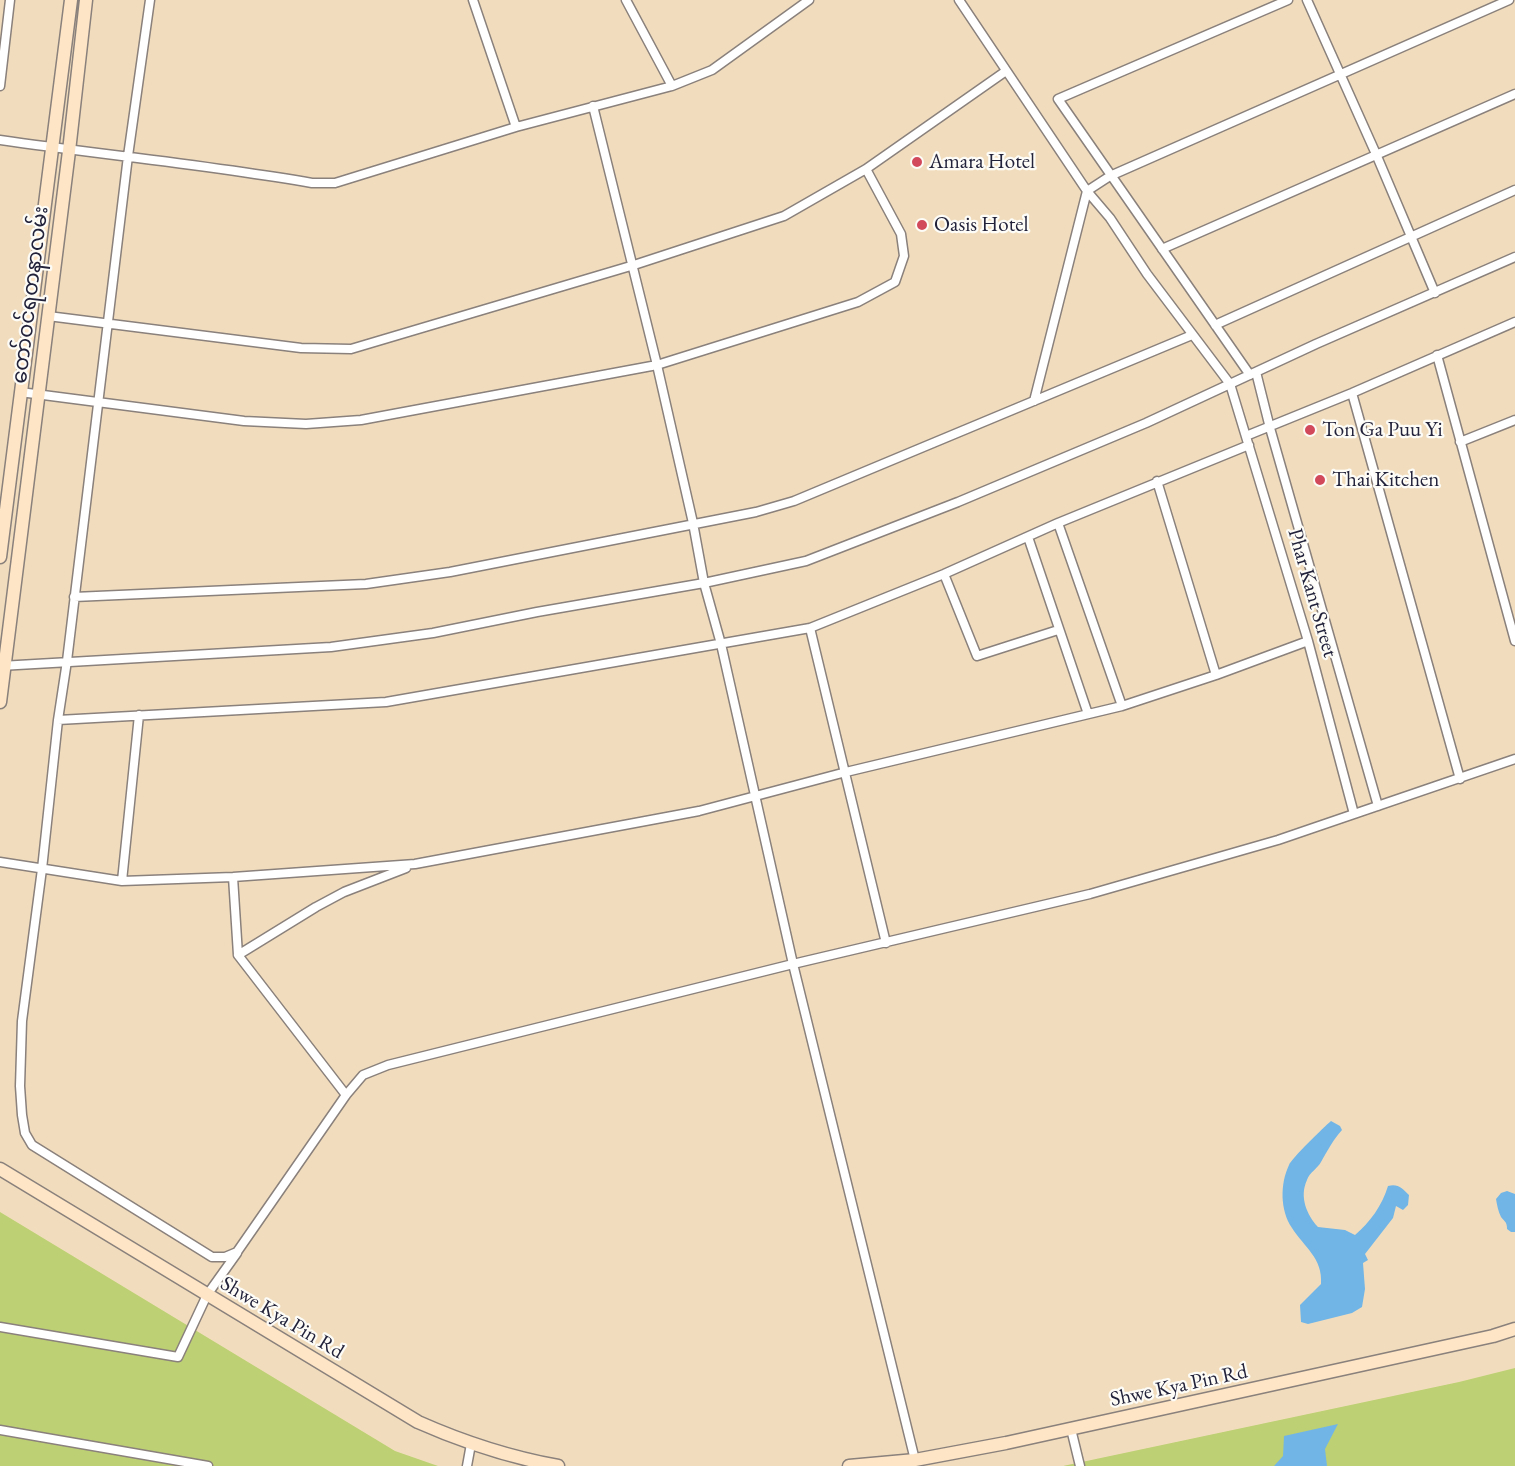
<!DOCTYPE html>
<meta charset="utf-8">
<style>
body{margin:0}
canvas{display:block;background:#f1ddbd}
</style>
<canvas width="1515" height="1466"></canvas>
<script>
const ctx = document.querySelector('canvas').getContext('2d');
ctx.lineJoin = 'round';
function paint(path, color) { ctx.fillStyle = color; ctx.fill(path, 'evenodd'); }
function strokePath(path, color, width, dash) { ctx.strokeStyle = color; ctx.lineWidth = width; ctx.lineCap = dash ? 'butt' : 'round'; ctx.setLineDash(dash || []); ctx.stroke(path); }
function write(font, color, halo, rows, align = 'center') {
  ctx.font = font + ' "EB Garamond","Noto Sans Myanmar",serif'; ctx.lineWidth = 4.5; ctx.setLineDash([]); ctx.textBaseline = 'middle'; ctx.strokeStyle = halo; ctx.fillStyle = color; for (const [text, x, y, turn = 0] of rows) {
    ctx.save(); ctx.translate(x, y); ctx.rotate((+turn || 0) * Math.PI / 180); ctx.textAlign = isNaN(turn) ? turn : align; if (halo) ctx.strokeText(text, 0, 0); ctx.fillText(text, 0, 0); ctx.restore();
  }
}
const green = new Path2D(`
 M 0,1212 L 395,1451 L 438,1466 L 0,1466 Z
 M 1515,1368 L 1515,1466 L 1063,1466 L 1459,1382 Z`);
const water = new Path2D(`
 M 1331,1121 L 1340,1126 L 1342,1130 C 1333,1140 1328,1150 1321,1162 C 1318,1168 1309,1173 1307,1180 C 1299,1197 1307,1215 1318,1227 L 1345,1230 L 1355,1235 C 1370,1222 1382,1206 1388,1186 C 1398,1183 1403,1189 1409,1195 L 1408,1205 L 1403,1210 L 1396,1206 L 1393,1218 L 1365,1254 L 1368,1260 L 1363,1263 L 1365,1289 L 1362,1307 L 1352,1313 L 1308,1324 L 1301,1322 L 1300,1305 L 1321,1284 C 1323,1258 1304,1247 1292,1228 C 1280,1210 1280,1184 1289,1165 C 1291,1159 1324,1127 1331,1121 Z
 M 1507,1191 L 1515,1194 L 1515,1232 L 1511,1232 L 1507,1229 C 1507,1222 1505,1222 1501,1217 C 1498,1211 1497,1205 1496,1199 L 1501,1193 Z
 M 1338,1424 L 1325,1449 L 1327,1466 L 1274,1466 L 1283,1456 L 1284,1436 Z`);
const street = new Path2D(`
 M 150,0 L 128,156 L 67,661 L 58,720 L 42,869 L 22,1021 L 20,1086 L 22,1115 L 25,1133 L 32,1145 L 212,1257 L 225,1257 L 237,1252 L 346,1095 L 363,1075 L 388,1065 L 793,964 L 1090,894 L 1278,840 L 1515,759
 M 473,0 L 516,127
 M 626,0 L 672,86
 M 959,0 L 1087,191 L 1110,218 L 1147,274 L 1230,384 L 1308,641 L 1354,814
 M 1307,0 L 1376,154 L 1435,293
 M 0,86 L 10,0
 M 593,106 L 657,365 L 693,523 L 704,583 L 721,644 L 793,964 L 915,1460
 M 0,140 C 104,155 208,165 312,183 L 335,183 L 516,127 L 672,86 L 712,70 L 809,0
 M 1162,249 L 1515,94
 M 48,316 L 301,348 L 351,349 L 634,265 L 784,216 L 866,169 L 1006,71
 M 1215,325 L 1515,190
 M 1437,355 L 1515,641
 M 1256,372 L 1270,428 L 1378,806
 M 1250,375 L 1058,99 L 1288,0
 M 20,392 L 244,421 L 306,424 L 361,420 L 657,365 L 858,302 L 895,282 L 904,256 L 901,234 L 866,169
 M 1352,393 L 1460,779
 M 1034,401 L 1087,191 L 1110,176 L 1509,0
 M 1246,436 L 1352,393 L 1515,322
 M 1460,442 L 1515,420
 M 1157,481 L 1216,675
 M 1058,523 L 1122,706
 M 1028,537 L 1088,714
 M 944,574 L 977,656 L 1058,630
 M 74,597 L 366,584 L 450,572 L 756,512 L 794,501 L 1192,335
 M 810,628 L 886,943
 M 0,666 L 331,647 L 433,633 L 537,612 L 704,583 L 806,561 L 958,502 L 1146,423 L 1316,344 L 1515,257
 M 58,720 L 386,702 L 810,628 L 944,574 L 1058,523 L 1249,445
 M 0,862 L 122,881 L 233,877 L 415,864 L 699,811 L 846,772 L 1122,706 L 1216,675 L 1308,641
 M 233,877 L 238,955 L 346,1095
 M 122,881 L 139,715
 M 238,955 L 316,907 L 344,892 L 406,868
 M 0,1327 L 178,1357 L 207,1295 L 237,1253
 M 1071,1429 L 1080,1466
 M 0,1430 L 208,1466
 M 467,1466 L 471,1444`);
const secondary = new Path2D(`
 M 0,557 L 71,0
 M 0,702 L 69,151 L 86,0
 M 0,1169 L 418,1422 C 463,1442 509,1457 558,1466
 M 849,1466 L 915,1460 L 1006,1443 L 1493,1336 L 1515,1329`);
const markers = [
 [917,162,6,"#d1495b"],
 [922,225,6,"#d1495b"],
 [1310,430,6,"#d1495b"],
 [1320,480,6,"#d1495b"]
];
const poiNames = [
 ["Amara Hotel",929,162],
 ["Oasis Hotel",934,225],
 ["Ton Ga Puu Yi",1322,430],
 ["Thai Kitchen",1332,480]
];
const streetNames = [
 ["တော်ဝင်ရတနာလမ်း",31,295,-83],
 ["Phar Kant Street",1312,593,74],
 ["Shwe Kya Pin Rd",282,1318,31],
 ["Shwe Kya Pin Rd",1179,1386,-12]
];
paint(green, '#bdd073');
paint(water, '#71b5e7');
strokePath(street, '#8a807c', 11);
strokePath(secondary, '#8a807c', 15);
strokePath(street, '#fff', 8);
strokePath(secondary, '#fde5c5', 12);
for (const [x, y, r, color] of markers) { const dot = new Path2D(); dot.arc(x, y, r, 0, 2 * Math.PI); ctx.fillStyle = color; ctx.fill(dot); strokePath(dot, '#fdfcf7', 2); }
write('21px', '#22223b', '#fdfcf7', poiNames, 'left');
write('21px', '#22223b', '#fdfcf7', streetNames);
</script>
